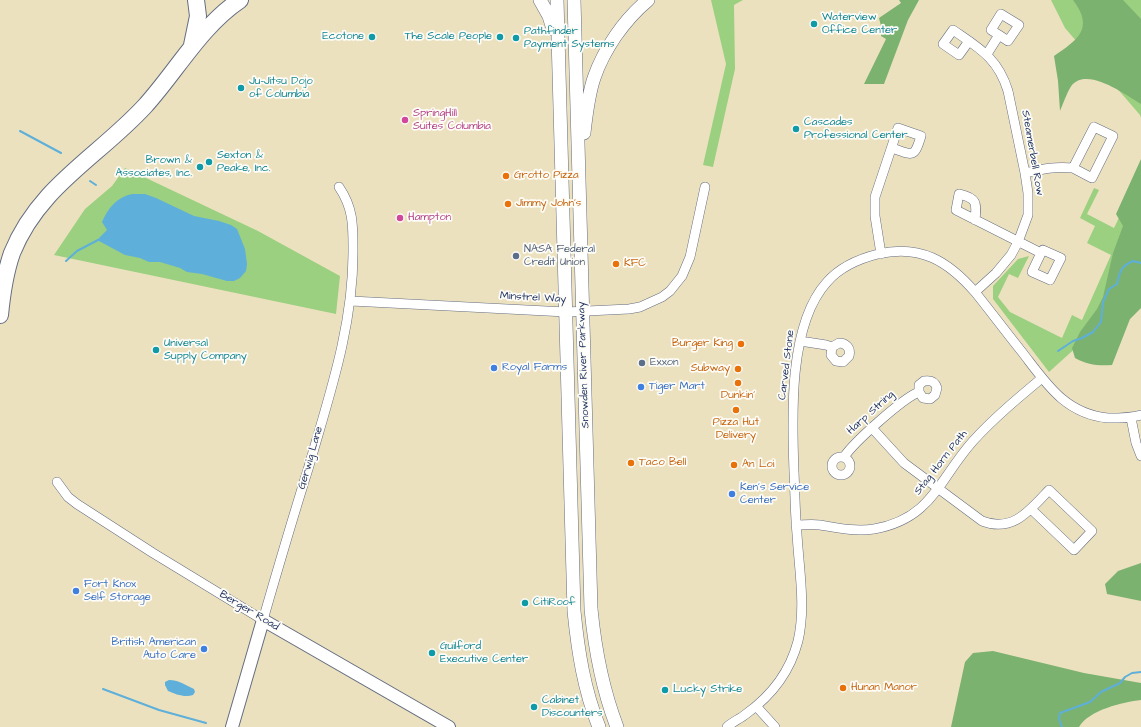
<!DOCTYPE html>
<meta charset="utf-8">
<style>
body{margin:0}
canvas{display:block;background:#ece1be}
</style>
<canvas width="1141" height="727"></canvas>
<script>
const ctx = document.querySelector('canvas').getContext('2d');
ctx.lineJoin = 'round';
function paint(path, color) { ctx.fillStyle = color; ctx.fill(path, 'evenodd'); }
function strokePath(path, color, width, dash) { ctx.strokeStyle = color; ctx.lineWidth = width; ctx.lineCap = dash ? 'butt' : 'round'; ctx.setLineDash(dash || []); ctx.stroke(path); }
function write(font, color, halo, rows, align = 'center') {
  ctx.font = font + ' "Architects Daughter",sans-serif'; ctx.lineWidth = 3.5; ctx.setLineDash([]); ctx.textBaseline = 'middle'; ctx.strokeStyle = halo; ctx.fillStyle = color; for (const [text, x, y, turn = 0] of rows) {
    ctx.save(); ctx.translate(x, y); ctx.rotate((+turn || 0) * Math.PI / 180); ctx.textAlign = isNaN(turn) ? turn : align; if (halo) ctx.strokeText(text, 0, 0); ctx.fillText(text, 0, 0); ctx.restore();
  }
}
const green = new Path2D(`
 M 711,0 L 743,0 L 734,5 L 735,69 L 713,167 L 703,165 L 726,64 Z
 M 1051,0 L 1141,0 L 1141,118 L 1140,115 L 1065,28 Z
 M 125,168 L 258,231 L 340,276 L 336,314 L 54,255 L 85,209 L 112,186 Z
 M 1141,172 L 1141,303 L 1080,344 L 1049,372 L 993,299 L 993,286 L 1018,259 L 1029,256 L 1018,278 L 1009,274 L 998,297 L 1010,312 L 1062,338 L 1072,315 L 1082,320 L 1111,255 L 1087,243 L 1095,226 L 1080,218 L 1094,188 L 1099,190 L 1087,214 L 1114,228 Z`);
const forest = new Path2D(`
 M 899,0 L 919,0 L 908,20 L 884,84 L 864,84 L 886,39 L 881,36 L 882,30 L 879,18 L 901,3 Z
 M 1073,0 L 1123,0 L 1141,19 L 1141,104 C 1125,95 1089,67 1072,85 C 1068,90 1063,104 1060,111 L 1058,81 L 1054,56 C 1077,40 1095,29 1073,0 Z
 M 1141,159 L 1141,308 L 1130,319 L 1112,365 C 1098,366 1088,365 1075,358 L 1072,348 L 1080,332 L 1097,309 L 1103,297 L 1113,253 L 1123,226 L 1116,214 Z
 M 1141,563 L 1141,601 L 1107,594 L 1105,584 L 1118,571 Z
 M 993,651 L 1084,673 L 1141,683 L 1141,700 C 1123,702 1089,710 1079,727 L 951,727 L 965,662 L 973,653 Z`);
const water = new Path2D(`
 M 132,194 L 145,194 L 156,198 L 194,216 L 219,221 L 231,225 L 237,229 L 245,249 L 247,264 L 246,271 L 240,278 L 234,281 L 227,281 L 202,274 L 187,272 L 180,268 L 160,262 L 149,262 L 140,258 L 125,255 L 99,241 L 98,239 L 107,230 L 102,222 C 108,208 117,197 132,194 Z
 M 169,680 C 178,680 186,685 194,689 L 195,692 L 193,695 C 185,698 175,694 168,691 L 165,685 L 165,682 Z`);
const stream = new Path2D(`
 M 20,131 L 61,153
 M 90,181 L 96,185
 M 66,261 L 77,251 L 98,240
 M 1058,351 L 1073,341 L 1082,338 L 1093,332 L 1101,322 L 1103,302 L 1109,289 L 1117,284 C 1120,271 1121,266 1133,261 L 1141,263
 M 103,689 L 159,710 L 206,723
 M 1062,727 L 1059,719 L 1060,713 L 1090,702 L 1101,692 L 1120,683 L 1125,677 L 1132,673 L 1141,672`);
const street = new Path2D(`
 M 969,41 L 959,55 L 943,44 L 953,30 C 979,48 998,58 1008,91 L 1025,173 L 1028,193 L 1028,215 L 1018,242 L 1011,255 L 996,273 L 975,292
 M 987,54 L 999,35 L 991,30 L 1001,14 L 1019,25 L 1008,41 L 999,35
 M 1025,173 C 1042,169 1056,166 1073,168 L 1094,127 L 1113,136 L 1092,178 L 1073,168
 M 975,220 C 977,203 977,198 959,194 L 956,210 L 1041,253 L 1043,250 L 1061,258 L 1050,280 L 1032,272 L 1041,253
 M 881,254 L 875,216 L 875,197 L 898,128 L 921,136 C 914,159 913,155 892,148
 M 351,301 L 566,312 L 629,309 L 640,307 L 662,297 L 670,291 L 682,276 L 690,257 L 705,187
 M 800,341 L 826,345 L 832,347 L 831,355 L 836,361 L 843,362 L 849,356 C 851,348 846,343 839,343 L 832,347
 M 1131,418 L 1136,443 L 1141,456
 M 872,428 L 904,463 L 982,521 C 1013,533 1030,510 1049,490 L 1092,531 L 1074,550 L 1031,509
 M832 466a9 9 0 1 1 18 0a9 9 0 1 1-18 0Z
 M 844,457 C 854,442 903,398 919,392 L 923,398 L 930,399 L 935,395 L 937,388 C 935,381 930,380 924,381 L 919,385 L 919,392
 M 57,482 L 68,497 L 77,504 L 153,553 L 263,620 C 278,568 293,517 309,466 C 329,396 353,327 353,253 C 353,227 354,209 339,187
 M 796,525 C 804,525 812,524 820,525 C 838,528 856,532 874,529 C 932,519 939,479 973,441 C 994,418 1018,398 1042,378
 M 756,706 L 775,727
 M 727,727 C 732,722 740,719 746,714 C 771,696 790,672 798,641 C 806,607 799,569 797,534 C 795,513 795,492 794,472 C 792,417 788,325 827,282 C 840,267 858,259 878,254 C 920,244 948,261 975,292 C 991,312 1006,332 1022,352 C 1046,383 1065,414 1108,418 C 1120,418 1130,418 1141,415`);
const secondary = new Path2D(`
 M 232,727 L 263,620 L 449,727`);
const primary = new Path2D(`
 M 540,0 L 549,16 L 553,29
 M 557,0 L 574,611 C 578,651 584,690 599,727
 M 574,0 L 591,609 C 595,650 602,688 617,727
 M 584,133 C 586,115 588,96 594,78 C 604,49 624,20 648,0`);
const highway = new Path2D(`
 M 192,45 L 198,16 L 196,0
 M 0,315 C 2,294 5,273 12,253 C 39,186 98,157 145,106 C 176,72 201,26 240,0`);
const markers = [
 [814,24,4,"#0f9aa8"],
 [372,37,4,"#0f9aa8"],
 [500,37,4,"#0f9aa8"],
 [516,38,4,"#0f9aa8"],
 [241,88,4,"#0f9aa8"],
 [405,120,4,"#d1479c"],
 [796,129,4,"#0f9aa8"],
 [209,162,4,"#0f9aa8"],
 [200,167,4,"#0f9aa8"],
 [506,176,4,"#e8710a"],
 [508,204,4,"#e8710a"],
 [400,218,4,"#d1479c"],
 [516,256,4,"#5c6f8a"],
 [616,264,4,"#e8710a"],
 [741,344,4,"#e8710a"],
 [156,350,4,"#0f9aa8"],
 [642,363,4,"#5c6f8a"],
 [494,368,4,"#3f7fe0"],
 [738,369,4,"#e8710a"],
 [738,383,4,"#e8710a"],
 [641,387,4,"#3f7fe0"],
 [736,410,4,"#e8710a"],
 [631,463,4,"#e8710a"],
 [734,465,4,"#e8710a"],
 [732,494,4,"#3f7fe0"],
 [76,591,4,"#3f7fe0"],
 [525,603,4,"#0f9aa8"],
 [204,649,4,"#3f7fe0"],
 [432,653,4,"#0f9aa8"],
 [843,688,4,"#e8710a"],
 [665,690,4,"#0f9aa8"],
 [534,707,4,"#0f9aa8"]
];
const cultureNames = [
 ["Waterview",822,18],
 ["Office Center",822,31],
 ["Pathfinder",524,32],
 ["Payment Systems",524,45],
 ["Ecotone",364,37,"right"],
 ["The Scale People",492,37,"right"],
 ["Ju-Jitsu Dojo",249,82],
 ["of Columbia",249,95],
 ["Cascades",804,123],
 ["Professional Center",804,136],
 ["Sexton &",217,156],
 ["Peake, Inc.",217,169],
 ["Brown &",192,161,"right"],
 ["Associates, Inc.",192,174,"right"],
 ["Universal",164,344],
 ["Supply Company",164,357],
 ["CitiRoof",533,603],
 ["Guilford",440,647],
 ["Executive Center",440,660],
 ["Lucky Strike",673,690],
 ["Cabinet",542,701],
 ["Discounters",542,714]
];
const hotelNames = [
 ["SpringHill",413,114],
 ["Suites Columbia",413,127],
 ["Hampton",408,218]
];
const streetNames = [
 ["Steamerbell Row",1032,153,80],
 ["Minstrel Way",533,298,3],
 ["Snowden River Parkway",584,365,-92],
 ["Carved Stone",787,365,-83],
 ["Harp String",871,413,-42],
 ["Gerwig Lane",311,458,-74],
 ["Stag Horn Path",941,463,-52],
 ["Berger Road",249,611,31]
];
const foodNames = [
 ["Grotto Pizza",514,176],
 ["Jimmy John's",516,204],
 ["KFC",624,264],
 ["Burger King",733,344,"right"],
 ["Subway",730,369,"right"],
 ["Dunkin'",738,396,"center"],
 ["Pizza Hut",736,423,"center"],
 ["Delivery",736,436,"center"],
 ["Taco Bell",639,463],
 ["An Loi",742,465],
 ["Hunan Manor",851,688]
];
const serviceNames = [
 ["NASA Federal",524,250],
 ["Credit Union",524,263],
 ["Exxon",650,363]
];
const shopNames = [
 ["Royal Farms",502,368],
 ["Tiger Mart",649,387],
 ["Ken’s Service",740,488],
 ["Center",740,501],
 ["Fort Knox",84,585],
 ["Self Storage",84,598],
 ["British American",196,643,"right"],
 ["Auto Care",196,656,"right"]
];
paint(green, '#9bd081');
paint(forest, '#7cb26f');
paint(water, '#5eafd9');
strokePath(stream, '#5eafd9', 2);
strokePath(street, '#646d80', 10);
strokePath(secondary, '#646d80', 14);
strokePath(primary, '#646d80', 14);
strokePath(highway, '#646d80', 18);
strokePath(street, '#fff', 9);
strokePath(secondary, '#fff', 12);
strokePath(primary, '#fff', 13);
strokePath(highway, '#fff', 16);
for (const [x, y, r, color] of markers) { const dot = new Path2D(); dot.arc(x, y, r, 0, 2 * Math.PI); ctx.fillStyle = color; ctx.fill(dot); strokePath(dot, '#fdfcf7', 1.5); }
write('11px', '#0d838f', '#fdfcf7', cultureNames, 'left');
write('11px', '#b23c85', '#fdfcf7', hotelNames, 'left');
write('11px', '#1b2f5e', '#fdfcf7', streetNames);
write('11px', '#c56008', '#fdfcf7', foodNames, 'left');
write('11px', '#4e5e75', '#fdfcf7', serviceNames, 'left');
write('11px', '#366cbe', '#fdfcf7', shopNames, 'left');
</script>
